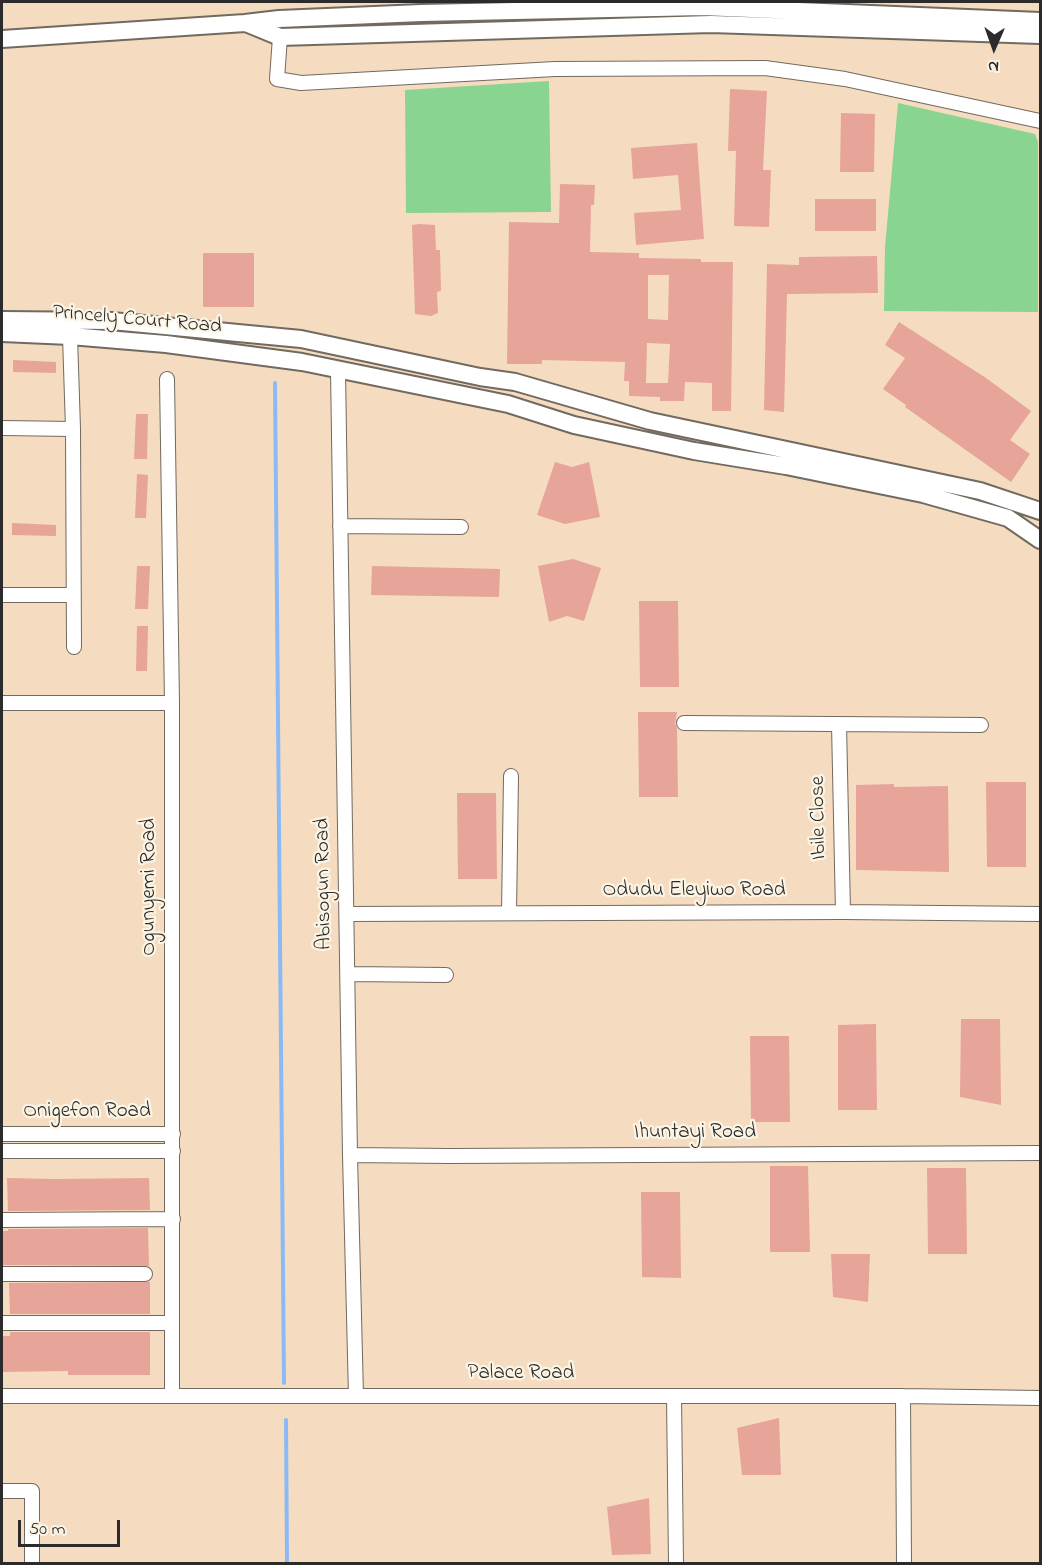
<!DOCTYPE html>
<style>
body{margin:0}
#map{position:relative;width:1042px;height:1565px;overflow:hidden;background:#f5dcc0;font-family:"Indie Flower",sans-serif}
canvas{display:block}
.frame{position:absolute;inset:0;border:3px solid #2b2b2b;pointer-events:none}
.north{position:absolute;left:964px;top:18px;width:60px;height:60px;-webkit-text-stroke:4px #fcf5e5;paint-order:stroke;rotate:182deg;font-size:16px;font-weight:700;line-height:24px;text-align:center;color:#2b2b2b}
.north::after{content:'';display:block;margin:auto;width:21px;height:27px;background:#2b2b2b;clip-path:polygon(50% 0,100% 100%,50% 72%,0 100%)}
.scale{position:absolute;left:18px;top:1520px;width:102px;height:27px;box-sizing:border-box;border:3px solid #2b2b2b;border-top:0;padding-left:8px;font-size:18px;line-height:21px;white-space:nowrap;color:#2b2b2b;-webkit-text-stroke:4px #fcf5e5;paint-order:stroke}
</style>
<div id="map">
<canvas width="1042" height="1565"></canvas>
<div class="frame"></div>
<div class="north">N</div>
<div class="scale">50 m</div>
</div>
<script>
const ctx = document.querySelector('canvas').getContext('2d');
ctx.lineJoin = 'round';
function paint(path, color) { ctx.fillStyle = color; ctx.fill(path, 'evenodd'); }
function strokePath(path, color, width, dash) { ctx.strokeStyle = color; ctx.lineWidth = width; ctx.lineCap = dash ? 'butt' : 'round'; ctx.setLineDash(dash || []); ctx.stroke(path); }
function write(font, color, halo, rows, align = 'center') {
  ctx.font = font + ' "Indie Flower",sans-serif'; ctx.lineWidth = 4.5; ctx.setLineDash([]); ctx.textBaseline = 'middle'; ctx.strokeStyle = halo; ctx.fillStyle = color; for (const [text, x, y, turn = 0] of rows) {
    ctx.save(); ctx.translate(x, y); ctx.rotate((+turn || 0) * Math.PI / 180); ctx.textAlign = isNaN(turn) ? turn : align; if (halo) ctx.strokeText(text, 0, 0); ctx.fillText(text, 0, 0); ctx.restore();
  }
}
const green = new Path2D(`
 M 549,81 L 551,212 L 406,213 L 405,90 Z
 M 898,103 L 1035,134 L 1038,142 L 1038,312 L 884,311 L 885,247 Z`);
const stream = new Path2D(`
 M 275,383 L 284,1383
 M 286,1420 L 287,1564`);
const building = new Path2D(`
 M 730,89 L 767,91 L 763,170 L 771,170 L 769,227 L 734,226 L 736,151 L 728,151 Z
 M 841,113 L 875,114 L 874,172 L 840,172 Z
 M 697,143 L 704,239 L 636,245 L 634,213 L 681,210 L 678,175 L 633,179 L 631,148 Z
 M 560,184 L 595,185 L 594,205 L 591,205 L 590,252 L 639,253 L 639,258 L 701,259 L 701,262 L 733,262 L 731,411 L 712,411 L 712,383 L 685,382 L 684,401 L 660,401 L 660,397 L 629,396 L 629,381 L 624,381 L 625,362 L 542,360 L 542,364 L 507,364 L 509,222 L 559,223 ZM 648,275 L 669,275 L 668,320 L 648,319 ZM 647,343 L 670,344 L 668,383 L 646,383 Z
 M 815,199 L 876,199 L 876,231 L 815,231 Z
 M 419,224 L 435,225 L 436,250 L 440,250 L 441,291 L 437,292 L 438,313 L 431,316 L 415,314 L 412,225 Z
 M 203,253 L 254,253 L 254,307 L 203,307 Z
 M 877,256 L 878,293 L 787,294 L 784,412 L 764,410 L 767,264 L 799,265 L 799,257 Z
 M 899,322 L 986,378 L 1031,411 L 1010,440 L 1030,454 L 1011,482 L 905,407 L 906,405 L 883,389 L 905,358 L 885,345 Z
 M 13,360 L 56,362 L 56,373 L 13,372 Z
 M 136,414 L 148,414 L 147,459 L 134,459 Z
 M 555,462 L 572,467 L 589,462 L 600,517 L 565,524 L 537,515 Z
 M 137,474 L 148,475 L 146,518 L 135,518 Z
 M 12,523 L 56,525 L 56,536 L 12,535 Z
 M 573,559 L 601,568 L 584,621 L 567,616 L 549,622 L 538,566 Z
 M 137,566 L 150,566 L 148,609 L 135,609 Z
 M 372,566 L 500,569 L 499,597 L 371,595 Z
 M 639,601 L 678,601 L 679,687 L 640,687 Z
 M 137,626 L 148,626 L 147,671 L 136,671 Z
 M 638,712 L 677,712 L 675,724 L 677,728 L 678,797 L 639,797 Z
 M 986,782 L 1026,782 L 1026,867 L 987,867 Z
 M 894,784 L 894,787 L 948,786 L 949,872 L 856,870 L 856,785 Z
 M 457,793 L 496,793 L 497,879 L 458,879 Z
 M 961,1019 L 1000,1019 L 1001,1105 L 960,1097 Z
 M 876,1024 L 877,1110 L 838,1110 L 838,1025 Z
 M 750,1036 L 789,1036 L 790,1122 L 751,1122 Z
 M 770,1166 L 808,1166 L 810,1252 L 770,1252 Z
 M 927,1168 L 966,1168 L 967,1254 L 928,1254 Z
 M 7,1178 L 56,1179 L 149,1178 L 150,1210 L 8,1211 Z
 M 641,1192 L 680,1192 L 681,1278 L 642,1277 Z
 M 148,1228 L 149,1266 L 2,1265 L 2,1231 L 8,1231 L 8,1229 Z
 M 831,1254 L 870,1254 L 868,1302 L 833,1297 Z
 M 150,1282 L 150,1314 L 10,1314 L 9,1283 Z
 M 10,1332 L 150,1332 L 150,1375 L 68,1375 L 68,1371 L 2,1372 L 2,1336 L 10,1336 Z
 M 779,1418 L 781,1475 L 742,1475 L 737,1428 Z
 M 649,1498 L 651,1554 L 612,1555 L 607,1507 Z`);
const minor = new Path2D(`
 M 280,37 L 277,79 L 301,83 L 555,69 L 765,68 L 845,79 L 1040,121
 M 70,336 L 73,429 L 74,647
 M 338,370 L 350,1155 L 356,1396
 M 167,379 L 172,703 L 172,1396
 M 2,428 L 73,429
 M 340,526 L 461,527
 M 2,595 L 73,595
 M 2,703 L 172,703
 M 684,723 L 981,725
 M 839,724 L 843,912
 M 509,913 L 511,776
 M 347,914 L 843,912 L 1040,914
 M 348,974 L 446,975
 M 2,1134 L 173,1134
 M 2,1151 L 173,1151
 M 350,1155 L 450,1156 L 1040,1153
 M 2,1220 L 173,1219
 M 2,1274 L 145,1274
 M 2,1323 L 172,1323
 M 2,1396 L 903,1396 L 1040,1398
 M 674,1396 L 676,1564
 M 903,1396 L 904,1564
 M 2,1491 L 32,1491 L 32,1564`);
const tertiary = new Path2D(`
 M 246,23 L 280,37 L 711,24 L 1040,35
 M 2,39 L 245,23 L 279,19 L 421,13 L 703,7 L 1040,21
 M 2,320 L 112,321 L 301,339 L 480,377 L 515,382 L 650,421 L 980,491 L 1040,511
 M 2,333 L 70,336 L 166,344 L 302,362 L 508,404 L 574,425 L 694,451 L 786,466 L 923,494 L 1008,518 L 1040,540`);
const streetNames = [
 ["Princely Court Road",137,321,5],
 ["Ibile Close",820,818,-91],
 ["Abisogun Road",325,884,-91],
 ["Ogunyemi Road",151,887,-90],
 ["Odudu Eleyiwo Road",694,892],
 ["Onigefon Road",87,1113],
 ["Ihuntayi Road",695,1134],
 ["Palace Road",521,1375]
];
paint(green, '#89d491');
strokePath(stream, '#8abaf6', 4);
paint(building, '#e7a499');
strokePath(minor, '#72695f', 16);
strokePath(tertiary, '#72695f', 20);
strokePath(minor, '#fff', 14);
strokePath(tertiary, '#fff', 16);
write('21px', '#2b2b2b', '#fcf5e5', streetNames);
</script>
